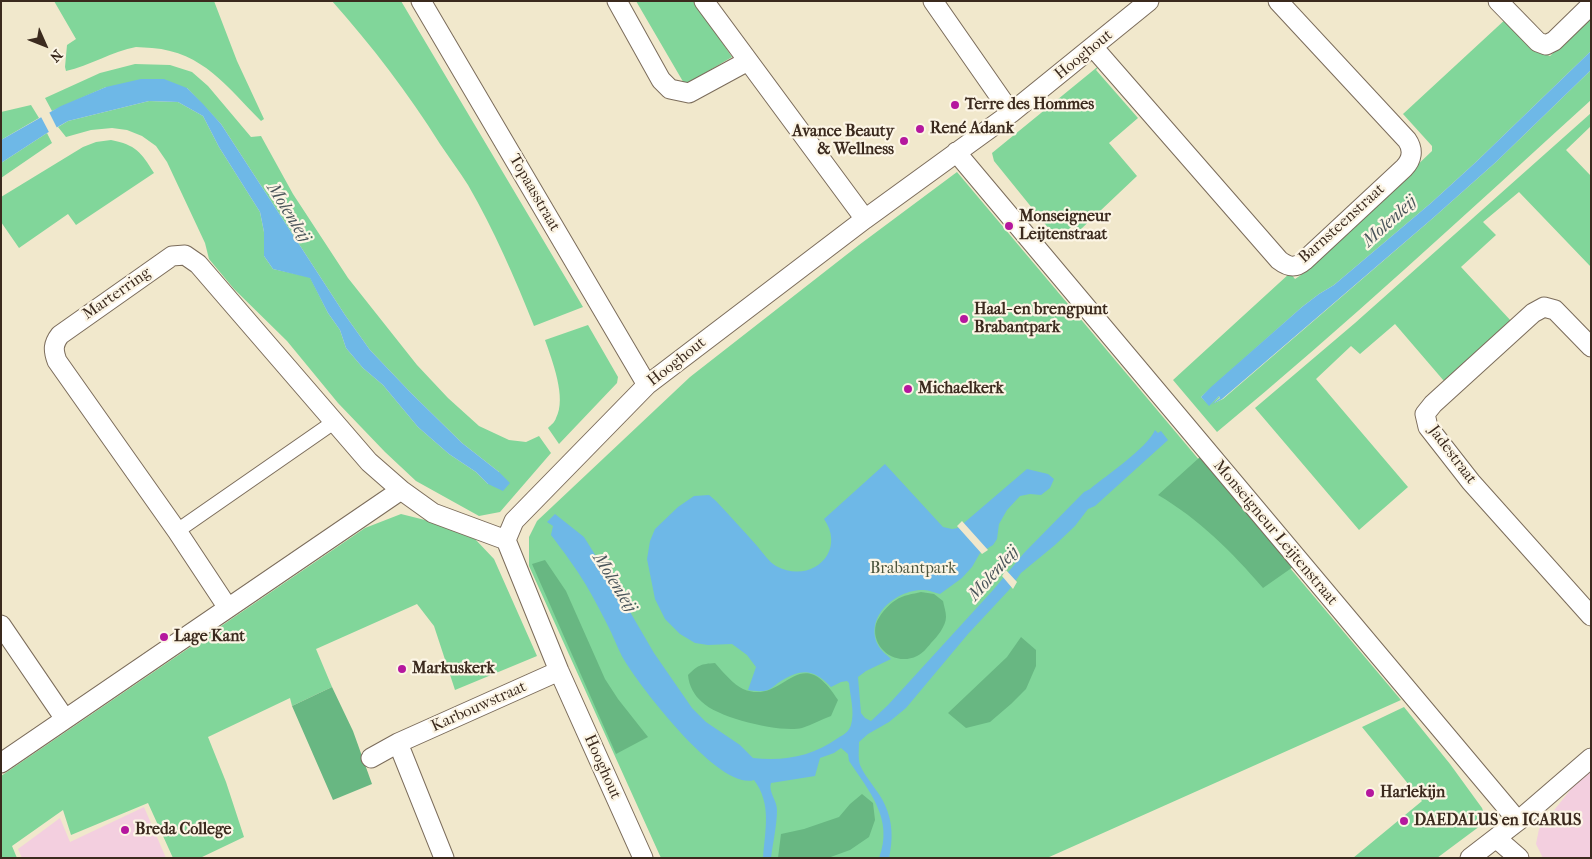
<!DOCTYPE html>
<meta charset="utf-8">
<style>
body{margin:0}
#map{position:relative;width:1592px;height:859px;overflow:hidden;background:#f1e8cc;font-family:"IM FELL French Canon",serif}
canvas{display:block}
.frame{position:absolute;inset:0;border:2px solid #3b2a1e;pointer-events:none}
.north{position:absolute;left:20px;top:20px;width:50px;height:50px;-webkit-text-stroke:4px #fcf5e5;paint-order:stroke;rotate:134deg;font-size:14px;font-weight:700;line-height:20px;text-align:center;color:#3b2a1e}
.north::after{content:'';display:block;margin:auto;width:18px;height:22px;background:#3b2a1e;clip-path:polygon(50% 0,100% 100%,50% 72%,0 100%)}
</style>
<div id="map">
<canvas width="1592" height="859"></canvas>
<div class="frame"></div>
<div class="north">N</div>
</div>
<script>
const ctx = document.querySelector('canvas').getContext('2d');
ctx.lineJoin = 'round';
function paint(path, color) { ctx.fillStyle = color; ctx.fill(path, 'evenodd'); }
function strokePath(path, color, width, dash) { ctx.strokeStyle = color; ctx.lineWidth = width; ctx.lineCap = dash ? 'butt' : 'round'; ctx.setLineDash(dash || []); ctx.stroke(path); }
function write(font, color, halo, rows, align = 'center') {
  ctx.font = font + ' "IM FELL French Canon",serif'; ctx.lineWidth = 4.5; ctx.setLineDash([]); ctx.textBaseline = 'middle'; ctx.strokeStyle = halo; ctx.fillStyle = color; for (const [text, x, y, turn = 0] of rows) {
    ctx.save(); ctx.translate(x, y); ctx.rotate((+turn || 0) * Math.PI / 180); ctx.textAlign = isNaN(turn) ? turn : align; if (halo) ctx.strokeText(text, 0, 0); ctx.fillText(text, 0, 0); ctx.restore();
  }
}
const built = new Path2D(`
 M 1591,764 L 1591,858 L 1543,858 L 1536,844 L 1539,829 Z
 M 144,807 L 166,858 L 22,858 L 18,849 L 60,818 L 70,842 Z`);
const green = new Path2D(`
 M 54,1 L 214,1 L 237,61 L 264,119 L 261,121 C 227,87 203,52 152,48 C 147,48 141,47 136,47 C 113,51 89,66 66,71 L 65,67 L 67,45 L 76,39 Z
 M 332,1 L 401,1 L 583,307 L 534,326 C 515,278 494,230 468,185 C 459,171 449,157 440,144 C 408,93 372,46 332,1 Z
 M 636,1 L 694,1 L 732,57 L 685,85 Z
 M 1591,16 L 1591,51 L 1476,162 L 1431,203 L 1334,285 L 1319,294 L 1302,307 L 1201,397 L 1209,405 L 1219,396 L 1220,397 L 1214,403 L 1223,399 L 1433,218 L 1496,162 L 1591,70 L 1591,100 C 1468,212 1345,326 1217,432 L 1173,380 L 1290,273 L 1295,279 L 1304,273 L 1432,151 L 1432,146 L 1403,114 L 1508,17 L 1543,53 L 1550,56 Z
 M 135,64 L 170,65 L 192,72 L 208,86 L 251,137 L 261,136 L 293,194 L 348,278 L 417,365 L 448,398 L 479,426 L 509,440 L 526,442 L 539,436 L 551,453 L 500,512 L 479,516 L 416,481 L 385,452 L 338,403 L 287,341 L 234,289 L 209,259 L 205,243 L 167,162 L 156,146 L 142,136 L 127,130 L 112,128 L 91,130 L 66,137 L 58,127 L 68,121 L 149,101 L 178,102 L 203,116 L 219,147 L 260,212 L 264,232 L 264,256 L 273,269 L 310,277 L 328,313 L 340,330 L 346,348 L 363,368 L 383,385 L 418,427 L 449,454 L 476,472 L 488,484 L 499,472 L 462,443 L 411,393 L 370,350 L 345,315 L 221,124 L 187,88 L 106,87 L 52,111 L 45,98 L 100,73 Z
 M 1101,64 L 1096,70 L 1138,118 L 1109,143 L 1137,176 L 1080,230 L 1072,226 L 1058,240 L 994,161 L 992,153 Z
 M 31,105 L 39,118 L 1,140 L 1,112 Z
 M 1591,113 L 1591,126 L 1566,150 L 1591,176 L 1591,267 L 1519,192 L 1483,222 L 1496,235 L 1461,267 L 1512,322 L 1444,381 L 1395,324 L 1360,354 L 1351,346 L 1316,379 L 1408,487 L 1359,530 L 1255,408 L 1355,323 Z
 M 47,133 L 52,143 L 1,178 L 1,163 Z
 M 111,140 C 136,145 141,152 154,173 L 76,225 L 68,214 L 19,248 L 1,222 L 1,197 L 83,147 L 96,142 Z
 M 957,172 L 1401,700 L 1047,858 L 661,858 L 529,566 L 529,537 L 537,521 L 690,377 L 859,245 Z
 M 588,325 L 618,377 L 617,383 L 559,444 L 548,428 C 551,425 555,422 556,418 C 567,398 552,360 545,340 Z
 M 401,514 L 425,520 L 475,539 L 494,559 L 537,656 L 455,690 L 434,626 L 417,604 L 316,649 L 332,687 L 292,706 L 290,698 L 208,737 L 226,782 L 244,837 L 200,858 L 173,858 L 148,803 L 71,835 L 63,810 L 12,846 L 17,858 L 1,858 L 1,776 L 365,528 Z
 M 1404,707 L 1450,764 L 1482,808 C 1485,815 1484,819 1480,826 L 1437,858 L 1353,858 L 1422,801 L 1362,727 Z`);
const forest = new Path2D(`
 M 1200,457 L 1293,567 L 1263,588 C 1232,552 1199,519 1158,495 Z
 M 545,560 L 566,591 L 605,679 L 618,699 L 648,737 L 616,754 L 532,564 Z
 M 921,592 L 934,594 L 943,601 C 944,606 946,612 946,617 C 946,626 937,637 931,643 C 927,648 922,654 917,656 C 895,667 870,647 876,624 C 879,615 888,605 896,600 C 903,595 913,594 921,592 Z
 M 1021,637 L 1036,650 L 1036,666 L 1026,689 L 1011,704 L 990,722 L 966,728 L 948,713 L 1007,657 Z
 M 715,663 C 722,671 734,685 743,689 C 785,707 798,637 838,700 L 831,716 C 822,719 812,725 802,728 C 780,733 718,718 702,702 C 694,695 689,686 688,675 C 698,665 701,664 715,663 Z
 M 332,687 L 353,731 L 372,784 L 333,800 L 292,706 Z
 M 862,794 L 873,803 L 875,820 L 869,837 L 850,850 L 828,858 L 778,858 L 781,834 L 804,829 L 839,817 L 850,804 Z`);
const water = new Path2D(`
 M 1591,51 L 1591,70 L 1496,162 L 1433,218 L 1222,399 L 1211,405 L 1220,398 L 1219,396 L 1209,406 L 1201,397 L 1211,387 L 1302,307 L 1319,294 L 1334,285 L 1431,203 L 1476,162 Z
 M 141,79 L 164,79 L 187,88 L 203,104 L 221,124 L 345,315 L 370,350 L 411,393 L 462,443 L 499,472 L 510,483 L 503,491 L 488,484 L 476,472 L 449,454 L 418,427 L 383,385 L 363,368 L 346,348 L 340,330 L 328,313 L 310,278 L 273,269 L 264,256 L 264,232 L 260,212 L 219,147 L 203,116 L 178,102 L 149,101 L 68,121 L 47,133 L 1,163 L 1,140 L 61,106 L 106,87 Z
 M 1155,430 L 1158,433 L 1161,431 L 1168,440 L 1095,506 L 1088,509 L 1075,526 L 1055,545 L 1021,573 L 1009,590 L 968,634 L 906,708 L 889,722 L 868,734 L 859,742 C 859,750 858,758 860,765 C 866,779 879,791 885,805 C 893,822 893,840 889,858 L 879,858 C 894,819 869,791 849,761 L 848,754 L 841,748 L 834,753 L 820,758 L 815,776 L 771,783 C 768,792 777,800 777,810 C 777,825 773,842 771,858 L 763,858 C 765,830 772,804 754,780 C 720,791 643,690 626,663 C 620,654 616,643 611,632 C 603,616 595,600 586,585 C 576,568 563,551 551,535 L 553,526 L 547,522 L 555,514 L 584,537 L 619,593 L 654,653 L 692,708 L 706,722 L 740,745 L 753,758 C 785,761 811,757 838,738 C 843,735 849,732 851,725 C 855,712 850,696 849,683 L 847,681 L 841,682 L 831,687 C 814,669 802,668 781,681 C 777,683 773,688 768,690 C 761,692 755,691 748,690 L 756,667 L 747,655 L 732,644 L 708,645 L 695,643 L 680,634 L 665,619 L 655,599 L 647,559 L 650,541 L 655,529 L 678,507 L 694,496 L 709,495 L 716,501 C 730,516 744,531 758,547 C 763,553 769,562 776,566 C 811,585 847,552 824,519 L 885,464 L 943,527 L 952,529 L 958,528 L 1027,469 L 1048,474 L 1054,479 L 1050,488 L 1041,495 L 1030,494 L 1020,496 L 1007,510 L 999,524 L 997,539 L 993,545 L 980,553 L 972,567 L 962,578 L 940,594 C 935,593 929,590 924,590 C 897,589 864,616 878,645 C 880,650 887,655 891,659 L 866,671 L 858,677 L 861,713 L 865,718 L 871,721 L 888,705 L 994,589 L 1024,553 L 1084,492 L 1090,489 C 1108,474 1146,449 1155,430 Z`);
const pier = new Path2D(`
 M 48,110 L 58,130 L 50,134 L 40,115 Z
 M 962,521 L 988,550 L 982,554 L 957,526 Z
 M 1006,570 L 1017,582 L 1013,589 L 1002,576 Z`);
const pedestrian = new Path2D(`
 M 177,531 L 334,422`);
const minor = new Path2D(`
 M 421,1 L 647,385
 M 617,1 L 661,80 L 670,89 L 689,93 L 748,61
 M 704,1 L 865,219
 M 933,1 L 1011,113
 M 1498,1 L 1538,42 L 1546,45 L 1554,41 L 1591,5
 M 1093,47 L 1279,260 C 1288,267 1295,269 1304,261 L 1404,168 C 1412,160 1414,150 1407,140 L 1278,1
 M 956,152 L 1518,821
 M 1591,347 L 1555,310 L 1544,307 L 1533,313 L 1433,404 L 1425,414 L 1428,427 L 1471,482 L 1591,616
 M 228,608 L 177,531 L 57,361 C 53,350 53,344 60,335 L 172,256 L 185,255 L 198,264 L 369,462 L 401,490
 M 1,625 L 65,719
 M 371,758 L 398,743
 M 1,763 L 401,490 L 433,513 L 506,540
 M 1496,838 L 1519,858
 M 444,858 L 398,743 L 559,671
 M 643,858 L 559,671 L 506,540 L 514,521 L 647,385 L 865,219 L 1011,113 L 1149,1
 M 1470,858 L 1518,821 L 1591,758`);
const markers = [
 [955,105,5,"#b5179e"],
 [920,129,5,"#b5179e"],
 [904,141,5,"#b5179e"],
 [1009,226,5,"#b5179e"],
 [964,319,5,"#b5179e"],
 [908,389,5,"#b5179e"],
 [164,637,5,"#b5179e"],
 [402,669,5,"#b5179e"],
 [1370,793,5,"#b5179e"],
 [1404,821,5,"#b5179e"],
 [125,830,5,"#b5179e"]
];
const streetNames = [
 ["Hooghout",1084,55,-39],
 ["Topaasstraat",534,193,60],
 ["Barnsteenstraat",1342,224,-42],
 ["Marterring",117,294,-35],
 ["Hooghout",677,362,-38],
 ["Jadestraat",1452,455,53],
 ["Monseigneur Leijtenstraat",1275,533,50],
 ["Karbouwstraat",479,707,-24],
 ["Hooghout",602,767,66]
];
const poiNames = [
 ["Terre des Hommes",965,105],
 ["René Adank",930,129],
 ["Avance Beauty",894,132,"right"],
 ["& Wellness",894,150,"right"],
 ["Monseigneur",1019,217],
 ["Leijtenstraat",1019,235],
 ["Haal- en brengpunt",974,310],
 ["Brabantpark",974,328],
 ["Michaelkerk",918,389],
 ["Lage Kant",174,637],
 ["Markuskerk",412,669],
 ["Harlekijn",1380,793],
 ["DAEDALUS en ICARUS",1414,821],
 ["Breda College",135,830]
];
const parkNames = [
 ["Brabantpark",913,569]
];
const waterNames = [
 ["Molenleij",288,213,58],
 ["Molenleij",1390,222,-42],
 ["Molenleij",994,574,-48],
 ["Molenleij",614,583,58]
];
paint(built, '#f3cfdf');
paint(green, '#81d69a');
paint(forest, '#68b782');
paint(water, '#6eb8e7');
paint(pier, '#f1e8cc');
strokePath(pedestrian, '#7b6c5b', 16);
strokePath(minor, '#7b6c5b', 21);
strokePath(pedestrian, '#fff', 14);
strokePath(minor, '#fff', 19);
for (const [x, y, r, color] of markers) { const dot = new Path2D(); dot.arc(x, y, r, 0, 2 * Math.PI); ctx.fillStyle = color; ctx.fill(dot); strokePath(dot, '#fcf5e5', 2); }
write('16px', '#3b2a1e', '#fcf5e5', streetNames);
write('bold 16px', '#3b2a1e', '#fcf5e5', poiNames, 'left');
write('16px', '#4c553d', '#fcf5e5', parkNames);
write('italic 18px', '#4a555a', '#fcf5e5', waterNames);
</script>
